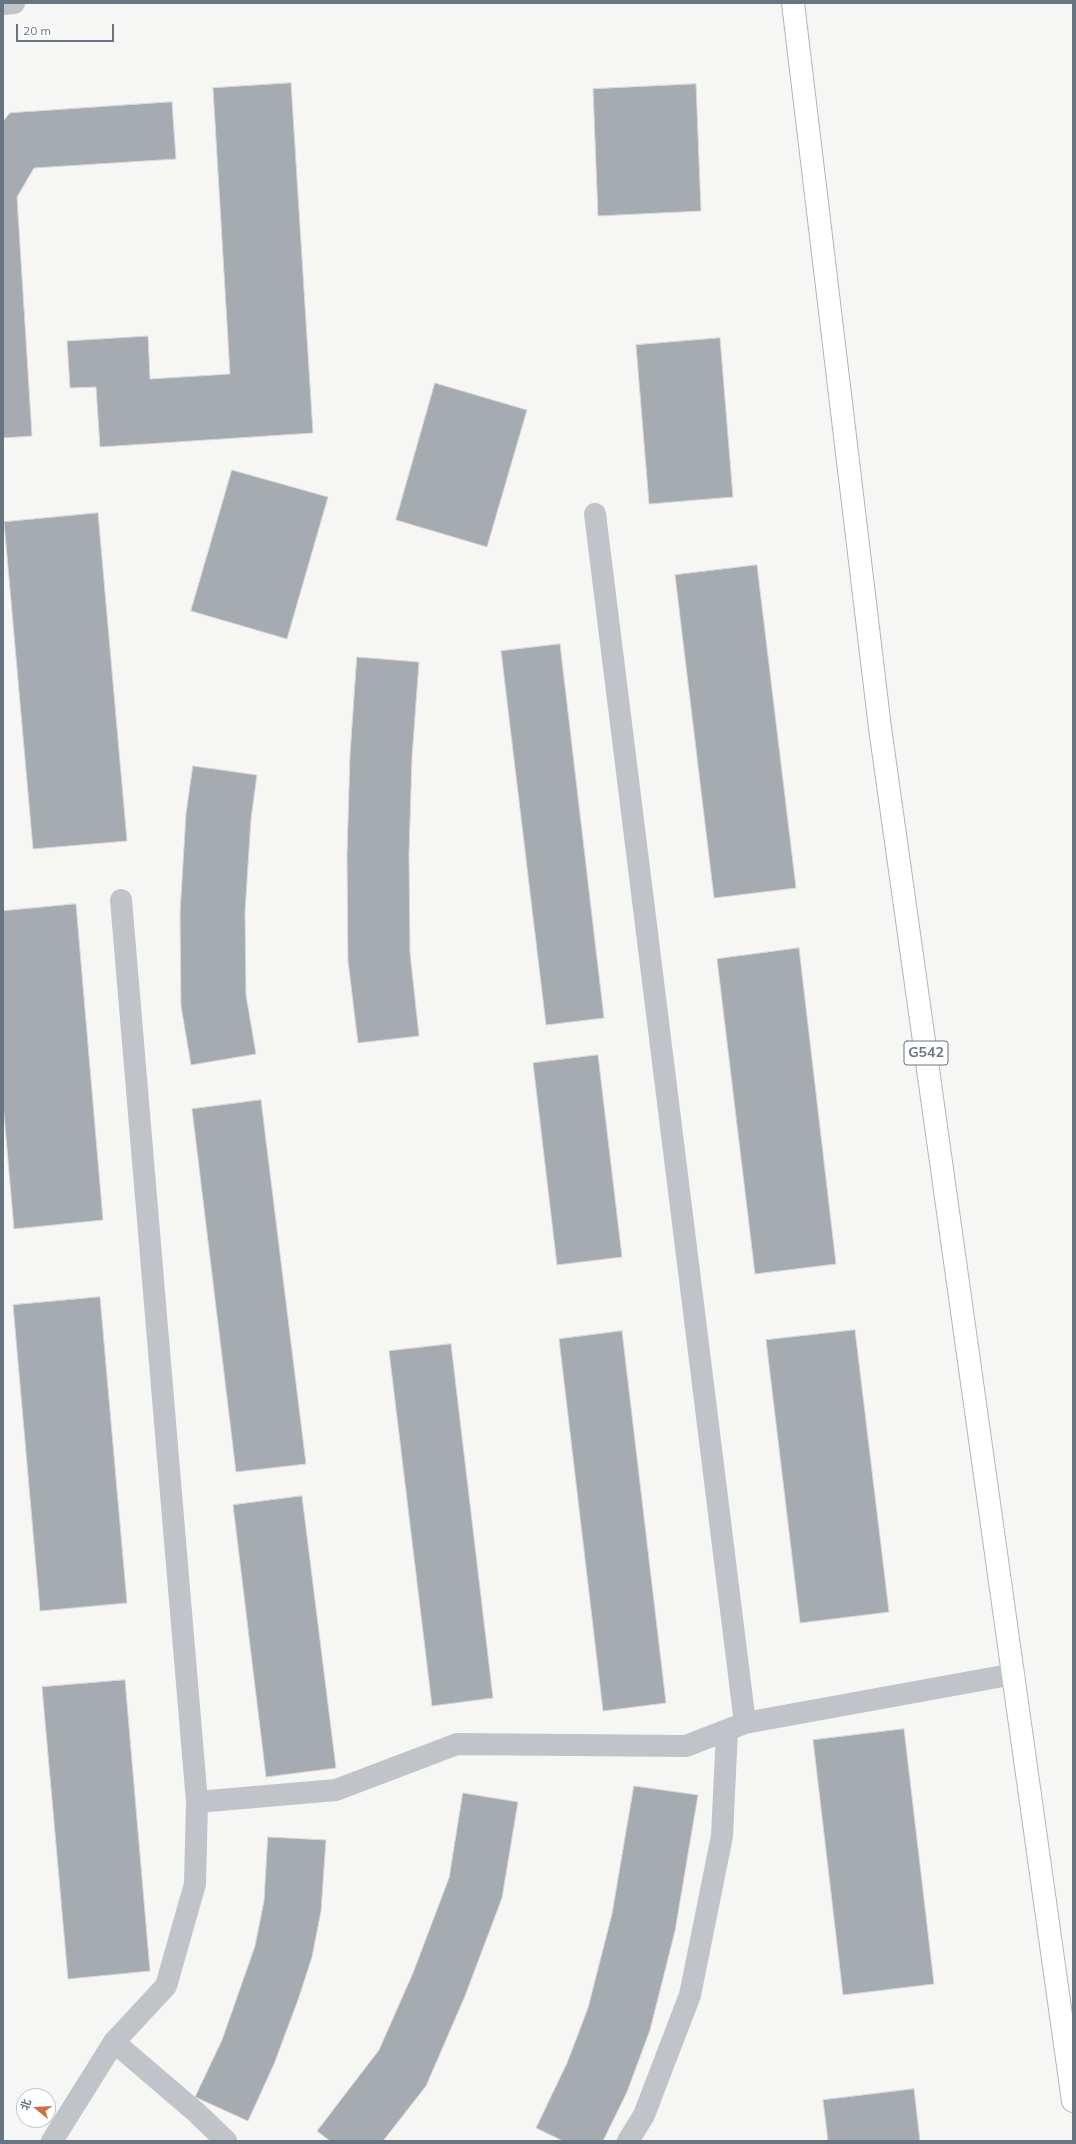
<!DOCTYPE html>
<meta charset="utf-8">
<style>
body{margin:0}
#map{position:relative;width:1076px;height:2144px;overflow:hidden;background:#f6f7f4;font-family:Mulish,"Noto Sans SC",sans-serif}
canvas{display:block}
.frame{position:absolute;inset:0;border:4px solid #697481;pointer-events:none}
.north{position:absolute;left:16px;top:2088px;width:40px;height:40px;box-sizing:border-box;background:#fff;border:1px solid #c3c7cd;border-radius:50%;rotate:288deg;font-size:11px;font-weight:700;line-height:16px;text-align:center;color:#697481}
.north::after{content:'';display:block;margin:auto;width:14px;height:18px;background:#ce703d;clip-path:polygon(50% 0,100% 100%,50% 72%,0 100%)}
.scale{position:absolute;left:16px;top:24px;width:98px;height:18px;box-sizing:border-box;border:2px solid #697481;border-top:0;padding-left:5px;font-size:12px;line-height:14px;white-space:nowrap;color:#697481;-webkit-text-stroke:3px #fff;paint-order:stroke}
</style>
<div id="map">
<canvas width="1076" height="2144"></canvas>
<div class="frame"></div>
<div class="north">北</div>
<div class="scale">20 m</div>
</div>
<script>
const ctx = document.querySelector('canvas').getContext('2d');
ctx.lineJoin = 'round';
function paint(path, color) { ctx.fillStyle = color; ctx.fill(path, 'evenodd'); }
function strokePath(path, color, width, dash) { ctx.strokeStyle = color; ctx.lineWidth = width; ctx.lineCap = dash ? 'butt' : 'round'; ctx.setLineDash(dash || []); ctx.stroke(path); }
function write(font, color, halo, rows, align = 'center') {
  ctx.font = font + ' Mulish,sans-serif'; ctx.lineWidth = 4; ctx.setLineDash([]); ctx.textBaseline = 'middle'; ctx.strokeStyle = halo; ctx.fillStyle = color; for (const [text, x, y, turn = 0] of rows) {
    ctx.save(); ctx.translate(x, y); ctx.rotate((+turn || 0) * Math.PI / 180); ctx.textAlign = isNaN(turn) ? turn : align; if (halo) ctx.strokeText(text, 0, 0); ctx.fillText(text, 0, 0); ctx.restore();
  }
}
const building = new Path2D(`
 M 291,83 L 313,433 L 100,447 L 96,387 L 70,388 L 67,341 L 148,336 L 150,379 L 230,374 L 213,88 Z
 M 696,84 L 701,211 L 598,216 L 593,89 Z
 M 172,102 L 176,159 L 34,168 L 17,197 L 32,436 L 3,438 L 3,121 L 10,113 Z
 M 720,338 L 733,497 L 649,504 L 636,345 Z
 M 435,383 L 527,410 L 487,547 L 396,520 Z
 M 232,470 L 328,497 L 287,639 L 191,611 Z
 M 98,513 L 127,841 L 33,849 L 4,522 Z
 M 757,565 L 796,888 L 714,898 L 675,575 Z
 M 560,644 L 604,1018 L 546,1025 L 501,651 Z
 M 357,657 L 419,662 L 412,757 L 409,854 L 410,953 L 419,1036 L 358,1043 L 348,961 L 347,855 L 350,755 Z
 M 193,766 L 257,775 L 251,819 L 245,912 L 246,995 L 256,1054 L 191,1065 L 181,1006 L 180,913 L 186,814 Z
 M 76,904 L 103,1220 L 14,1229 L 3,1103 L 3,911 Z
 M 799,948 L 836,1264 L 755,1274 L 717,959 Z
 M 598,1055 L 622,1257 L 557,1265 L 533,1063 Z
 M 261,1100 L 306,1464 L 236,1472 L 192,1109 Z
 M 100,1297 L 127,1603 L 40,1611 L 13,1305 Z
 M 855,1330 L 889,1612 L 800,1623 L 766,1340 Z
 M 622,1331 L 666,1703 L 603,1711 L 559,1339 Z
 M 451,1344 L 493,1698 L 432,1706 L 389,1351 Z
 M 302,1496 L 336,1768 L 266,1777 L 233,1505 Z
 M 125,1680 L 150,1971 L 68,1979 L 42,1687 Z
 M 904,1729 L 934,1984 L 843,1995 L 813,1740 Z
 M 634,1786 L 698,1795 L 675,1931 L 650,2030 L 627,2092 L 603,2141 L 563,2141 L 536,2128 L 567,2063 L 588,2008 L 612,1914 Z
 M 463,1793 L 518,1802 L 502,1898 L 465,1996 L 426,2086 L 383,2141 L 330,2141 L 317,2131 L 379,2050 L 413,1973 L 449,1878 Z
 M 268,1837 L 326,1840 L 321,1911 L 312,1957 L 298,2000 L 274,2064 L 248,2121 L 195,2097 L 222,2040 L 255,1946 L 264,1901 Z
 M 914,2089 L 920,2141 L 828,2141 L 823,2100 Z`);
const minor = new Path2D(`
 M 3,4 L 14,3
 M 595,514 L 745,1723
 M 197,1802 L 336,1790 L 457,1744 L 686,1746 L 745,1723 L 1014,1674
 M 114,2042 L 197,2113 L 226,2141
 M 52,2141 L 114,2042 L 166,1986 L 195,1884 L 197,1802 L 121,900
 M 628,2141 L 644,2115 L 690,1995 L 722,1836 L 727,1731`);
const trunk = new Path2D(`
 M 793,3 L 880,728 L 1073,2101`);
const shields = [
 [926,1053,44]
];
const shieldNames = [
 ["G542",926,1053]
];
paint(building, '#a5abb1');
strokePath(building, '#d8d8d6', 1);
strokePath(trunk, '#b3b6b9', 24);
strokePath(minor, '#c0c3c7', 22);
strokePath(trunk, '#fff', 22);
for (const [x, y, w] of shields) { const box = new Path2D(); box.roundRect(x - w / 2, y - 12, w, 24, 3); ctx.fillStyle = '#fff'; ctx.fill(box); strokePath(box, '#697481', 1); }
write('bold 14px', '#697481', null, shieldNames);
</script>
